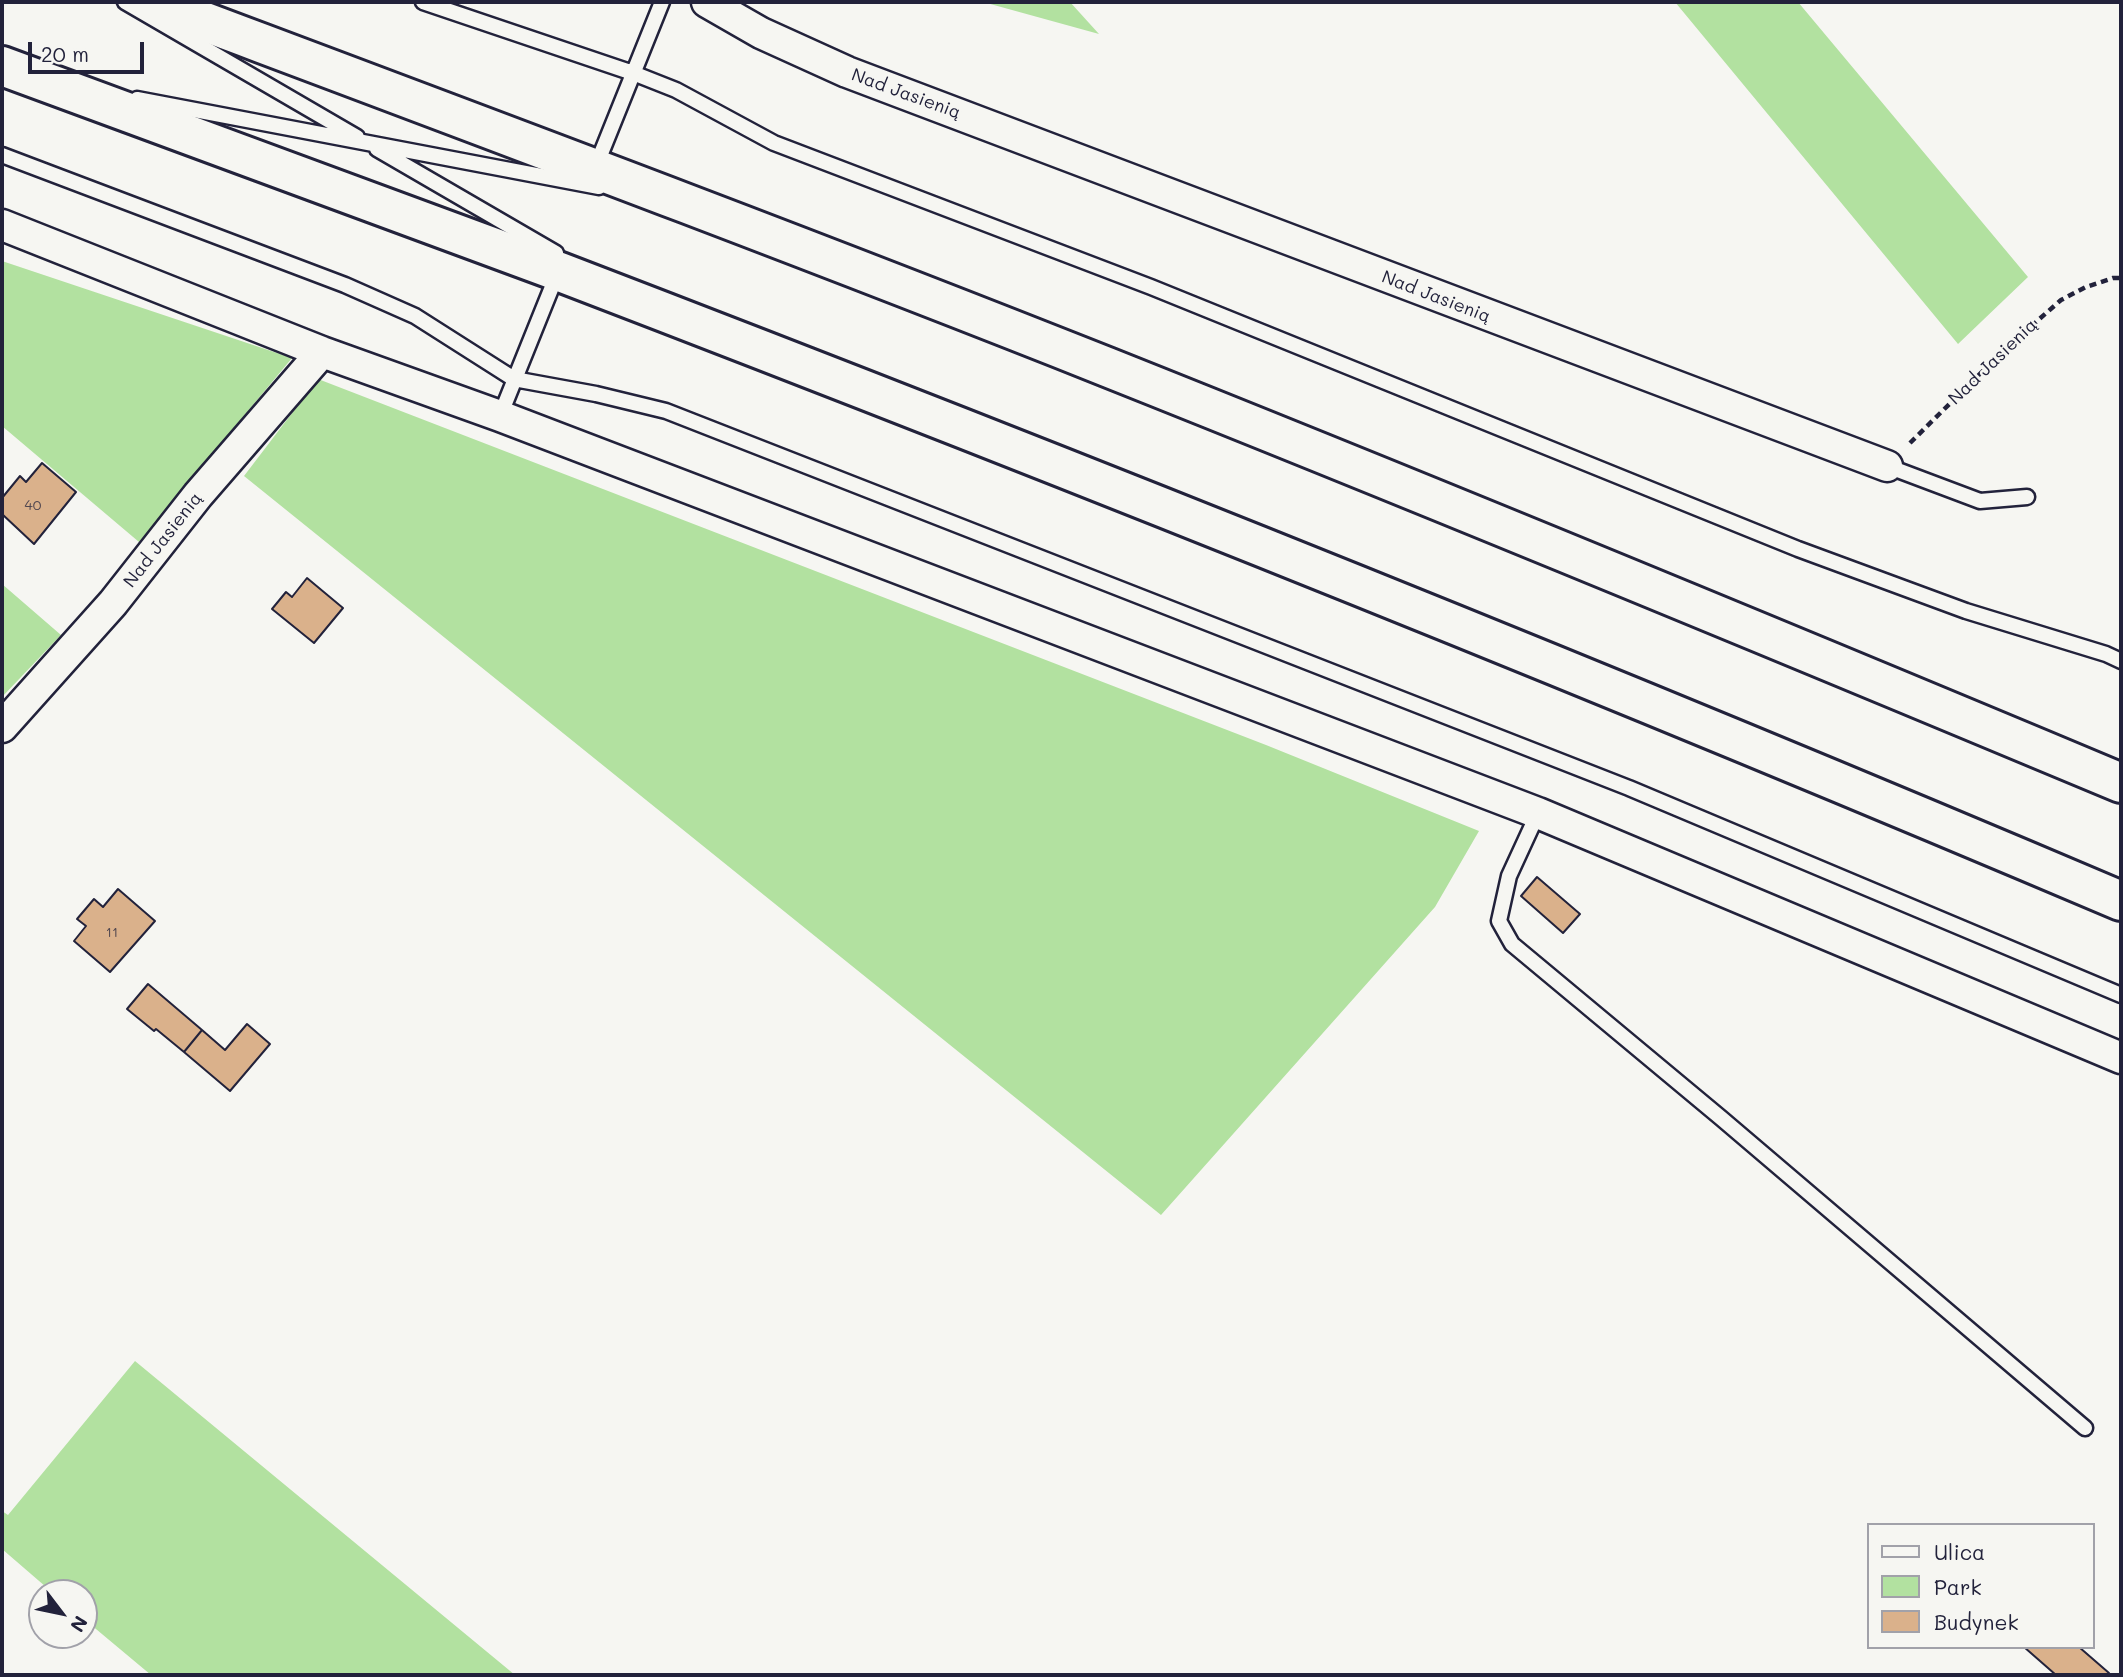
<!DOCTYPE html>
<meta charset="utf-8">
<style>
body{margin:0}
#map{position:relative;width:2123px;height:1677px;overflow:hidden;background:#f6f6f2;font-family:Mali,sans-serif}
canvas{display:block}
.frame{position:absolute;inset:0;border:4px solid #22223b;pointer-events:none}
.legend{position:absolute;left:1867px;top:1523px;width:228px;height:126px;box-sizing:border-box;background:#f6f6f2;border:2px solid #a1a1a9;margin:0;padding:9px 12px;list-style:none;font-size:21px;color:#22223b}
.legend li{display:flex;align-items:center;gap:14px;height:35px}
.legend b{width:35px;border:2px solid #a1a1a9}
.north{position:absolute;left:28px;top:1579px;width:70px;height:70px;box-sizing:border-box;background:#f6f6f2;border:2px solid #a1a1a9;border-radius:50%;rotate:122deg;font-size:19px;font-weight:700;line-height:28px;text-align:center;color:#22223b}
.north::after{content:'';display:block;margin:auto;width:24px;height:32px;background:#22223b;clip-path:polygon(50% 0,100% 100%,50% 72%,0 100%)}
.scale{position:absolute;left:28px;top:42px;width:116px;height:32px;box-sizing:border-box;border:4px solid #22223b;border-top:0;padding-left:9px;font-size:21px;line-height:24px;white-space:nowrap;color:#22223b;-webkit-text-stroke:5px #f6f6f2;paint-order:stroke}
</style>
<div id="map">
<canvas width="2123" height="1677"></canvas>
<div class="frame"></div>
<ul class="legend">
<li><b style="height:9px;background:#f6f6f2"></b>Ulica</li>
<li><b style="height:19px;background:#b2e1a0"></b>Park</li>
<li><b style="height:19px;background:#dab18b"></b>Budynek</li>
</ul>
<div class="north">N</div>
<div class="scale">20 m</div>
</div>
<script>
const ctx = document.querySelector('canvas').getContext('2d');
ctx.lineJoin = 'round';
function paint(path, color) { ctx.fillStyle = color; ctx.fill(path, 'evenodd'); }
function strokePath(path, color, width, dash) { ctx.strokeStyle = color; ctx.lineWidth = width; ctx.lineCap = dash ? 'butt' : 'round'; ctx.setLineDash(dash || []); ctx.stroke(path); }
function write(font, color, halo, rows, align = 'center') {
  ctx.font = font + ' Mali,sans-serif'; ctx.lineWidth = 5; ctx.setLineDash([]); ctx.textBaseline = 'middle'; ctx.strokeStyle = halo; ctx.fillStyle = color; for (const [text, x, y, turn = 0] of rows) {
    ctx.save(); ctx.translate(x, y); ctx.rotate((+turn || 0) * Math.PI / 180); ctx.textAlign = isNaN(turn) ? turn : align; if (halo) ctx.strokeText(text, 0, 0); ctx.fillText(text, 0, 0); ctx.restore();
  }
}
const green = new Path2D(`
 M 983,2 L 1070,2 L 1099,34 Z
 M 1675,2 L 1798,2 L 2028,277 L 1958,344 Z
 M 2,261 L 292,358 L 139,542 L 2,426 Z
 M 318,379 L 1266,745 L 1479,831 L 1435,907 L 1161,1215 L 244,476 Z
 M 2,584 L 61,635 L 2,697 Z
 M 135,1361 L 515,1675 L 151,1675 L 84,1619 L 84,1593 L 53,1593 L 2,1549 L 2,1511 L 8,1515 Z`);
const building = new Path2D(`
 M 42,463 L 76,492 L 34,544 L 2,514 L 2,498 L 20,476 L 26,482 Z
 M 307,578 L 343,608 L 314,643 L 272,609 L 286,592 L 292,597 Z
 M 1537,877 L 1580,914 L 1563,933 L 1521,896 Z
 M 118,889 L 155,921 L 110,972 L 74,941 L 86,926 L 77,919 L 94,899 L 103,907 Z
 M 148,984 L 202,1030 L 184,1052 L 156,1029 L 154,1031 L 127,1009 Z
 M 247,1024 L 270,1044 L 230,1091 L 184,1052 L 202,1030 L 225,1050 Z
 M 2024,1647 L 2079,1647 L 2109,1673 L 2107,1675 L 2056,1675 Z`);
const path = new Path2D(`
 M 1910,443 L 2003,351 L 2061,300 L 2086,287 L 2113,278 L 2121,278`);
const service = new Path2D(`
 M 125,2 L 357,137
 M 423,2 L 633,73 L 676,90 L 774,143 L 1151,287 L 1798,549 L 1966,611 L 2106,654 L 2121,661
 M 137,99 L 599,187
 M 377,149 L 556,253
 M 2,155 L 345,285 L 415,316 L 514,379 L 596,394 L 666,411 L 1629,788 L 2121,995
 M 596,166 L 662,2
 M 500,416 L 558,272
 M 1887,466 L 1980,501 L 2027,497
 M 1538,813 L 1509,876 L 1499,921 L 1512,944 L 1721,1118 L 2085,1428`);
const minor = new Path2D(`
 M 707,2 L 761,33 L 847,72 L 1887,466
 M 2,225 L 322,352 L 500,416 L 1538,813 L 2121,1058
 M 2,727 L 113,603 L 198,495 L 322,352`);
const motorway = new Path2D(`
 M 152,2 C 471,122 790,241 1107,367 C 1446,502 1784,642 2121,783
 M 2,66 C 188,135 375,202 560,272 C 1084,473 1605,682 2121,901`);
const numberNames = [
 ["40",33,506],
 ["11",112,933]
];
const streetNames = [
 ["Nad Jasienią",906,94,20],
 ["Nad Jasienią",1436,297,21],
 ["Nad Jasienią",1993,362,-44],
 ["Nad Jasienią",163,540,-52]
];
paint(green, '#b2e1a0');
paint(building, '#dab18b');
strokePath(building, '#22223b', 2);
strokePath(service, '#22223b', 19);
strokePath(minor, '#22223b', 35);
strokePath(motorway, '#22223b', 44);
strokePath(path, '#22223b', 4.5, [7, 5]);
strokePath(service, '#f6f6f2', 14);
strokePath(minor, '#f6f6f2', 30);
strokePath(motorway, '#f6f6f2', 38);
write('14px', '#50464f', null, numberNames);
write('18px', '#22223b', '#f6f6f2', streetNames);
</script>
